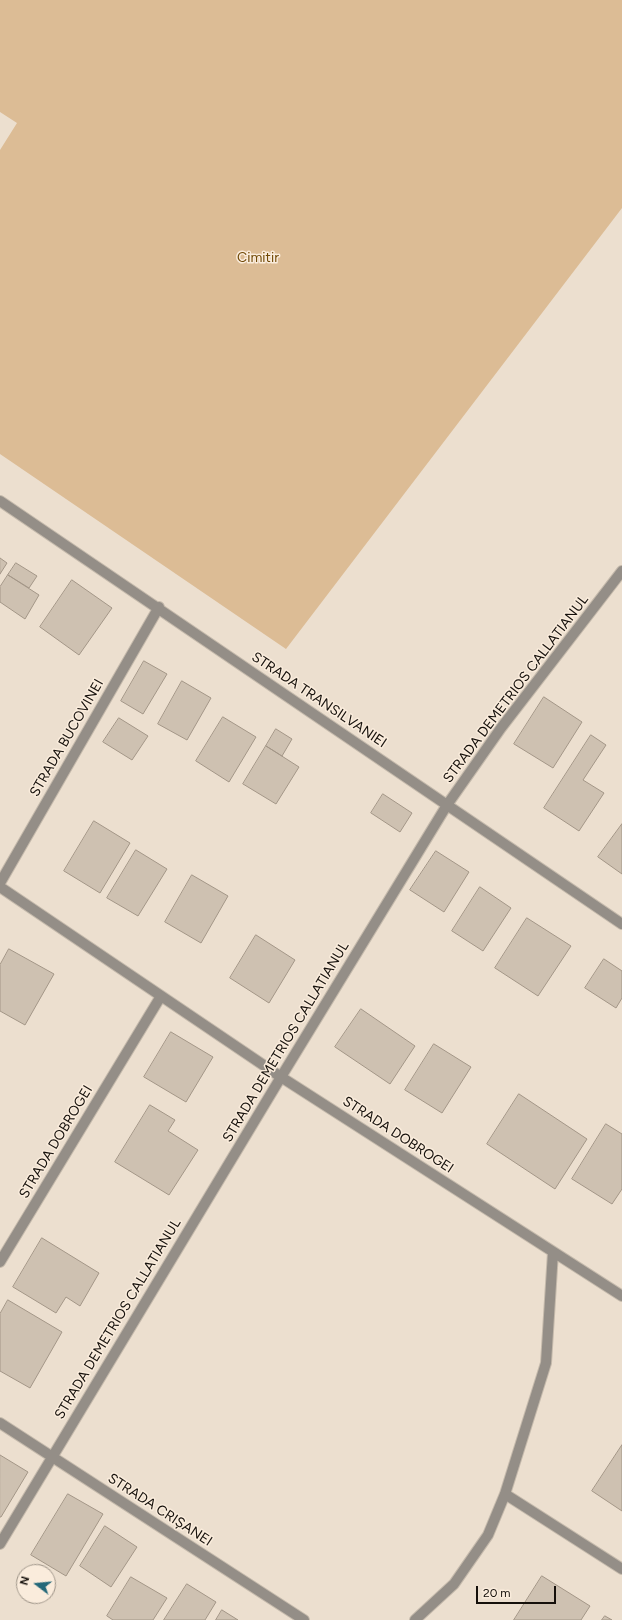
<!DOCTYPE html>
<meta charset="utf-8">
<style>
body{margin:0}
#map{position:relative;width:622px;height:1620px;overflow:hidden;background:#ecdfcf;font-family:Figtree,sans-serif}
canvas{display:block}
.north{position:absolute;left:16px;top:1564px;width:40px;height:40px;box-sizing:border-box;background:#faecdc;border:1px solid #9e9488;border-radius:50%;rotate:286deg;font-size:11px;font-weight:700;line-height:16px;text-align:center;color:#15100b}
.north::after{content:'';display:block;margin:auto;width:14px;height:18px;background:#246879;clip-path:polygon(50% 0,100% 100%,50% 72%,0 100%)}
.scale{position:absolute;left:476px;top:1586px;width:80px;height:18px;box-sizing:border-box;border:2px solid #15100b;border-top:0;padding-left:5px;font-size:12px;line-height:14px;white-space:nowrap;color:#15100b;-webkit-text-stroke:3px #faecdc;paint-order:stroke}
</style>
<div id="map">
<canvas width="622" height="1620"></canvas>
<div class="north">N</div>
<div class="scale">20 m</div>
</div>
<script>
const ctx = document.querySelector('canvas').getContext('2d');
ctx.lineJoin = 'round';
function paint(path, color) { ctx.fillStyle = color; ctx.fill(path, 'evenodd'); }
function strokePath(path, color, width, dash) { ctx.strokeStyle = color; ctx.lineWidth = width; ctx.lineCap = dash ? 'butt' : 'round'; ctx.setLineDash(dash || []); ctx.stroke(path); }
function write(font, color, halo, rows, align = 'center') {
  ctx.font = font + ' Figtree,sans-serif'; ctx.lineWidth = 3; ctx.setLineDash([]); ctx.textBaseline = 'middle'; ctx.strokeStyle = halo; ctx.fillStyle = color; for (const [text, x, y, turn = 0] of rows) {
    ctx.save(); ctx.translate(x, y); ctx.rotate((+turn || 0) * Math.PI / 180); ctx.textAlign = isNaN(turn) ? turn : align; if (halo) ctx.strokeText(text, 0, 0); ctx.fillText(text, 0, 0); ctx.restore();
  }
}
const green = new Path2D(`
 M 0,0 L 622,0 L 622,208 L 286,649 L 0,454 L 0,150 L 17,123 L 0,112 Z`);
const building = new Path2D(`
 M 0,558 L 7,563 L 0,574 Z
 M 16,563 L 37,576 L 29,588 L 8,575 Z
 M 8,575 L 39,595 L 25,619 L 0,602 L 0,587 Z
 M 72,580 L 112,608 L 79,655 L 40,627 Z
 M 144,661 L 167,674 L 143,714 L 121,701 Z
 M 182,681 L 211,698 L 187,740 L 158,724 Z
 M 544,697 L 582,722 L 553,768 L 514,744 Z
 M 223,717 L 256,737 L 229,782 L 196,761 Z
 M 119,718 L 148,736 L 132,760 L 103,742 Z
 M 276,729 L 292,739 L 282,756 L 266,746 Z
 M 591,735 L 606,745 L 583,780 L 604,793 L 579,831 L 544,808 Z
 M 266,746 L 299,767 L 276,804 L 243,784 Z
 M 383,794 L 412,813 L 400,832 L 371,813 Z
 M 94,821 L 130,843 L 100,893 L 64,871 Z
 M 622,824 L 622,874 L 598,857 Z
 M 136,850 L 167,869 L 138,916 L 107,898 Z
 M 436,851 L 469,872 L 444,912 L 410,890 Z
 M 192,875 L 228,896 L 201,943 L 165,922 Z
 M 480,887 L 511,908 L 483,951 L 452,931 Z
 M 527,918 L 571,946 L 538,996 L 495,968 Z
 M 256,935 L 295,960 L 269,1003 L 230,978 Z
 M 9,949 L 54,974 L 25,1025 L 0,1011 L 0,965 Z
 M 604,959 L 622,971 L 622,998 L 616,1008 L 585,988 Z
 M 361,1009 L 415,1046 L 390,1084 L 335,1047 Z
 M 171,1032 L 213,1057 L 186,1102 L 144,1077 Z
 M 434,1044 L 471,1067 L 442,1113 L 405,1090 Z
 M 519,1094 L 587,1139 L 555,1189 L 487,1144 Z
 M 150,1105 L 175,1120 L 168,1131 L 198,1150 L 169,1195 L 115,1162 Z
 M 606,1124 L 622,1134 L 622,1189 L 612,1204 L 572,1179 Z
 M 42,1238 L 99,1273 L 80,1306 L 66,1297 L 56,1313 L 13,1287 Z
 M 8,1300 L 62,1332 L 30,1388 L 0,1371 L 0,1314 Z
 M 622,1445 L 622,1511 L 592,1491 Z
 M 0,1455 L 28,1472 L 1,1517 L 0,1517 Z
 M 68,1494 L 103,1514 L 66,1576 L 31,1555 Z
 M 105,1526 L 137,1547 L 111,1587 L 80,1566 Z
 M 542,1576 L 590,1606 L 581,1620 L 514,1620 Z
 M 131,1577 L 167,1598 L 153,1620 L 113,1620 L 107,1616 Z
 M 187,1584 L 216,1602 L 205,1620 L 164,1620 Z
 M 222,1610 L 238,1620 L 216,1620 Z
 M 605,1616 L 612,1620 L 602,1620 Z`);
const minor = new Path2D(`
 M 0,501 L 622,924
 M 0,883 L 159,607
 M 0,887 L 281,1077 L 622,1296
 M 0,1262 L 161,996
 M 0,1423 L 304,1620
 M 505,1494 L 622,1569
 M 0,1544 L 281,1077 L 447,805 L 501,728 L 622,571
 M 415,1620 L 454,1584 L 488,1535 L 505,1494 L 546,1363 L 553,1252`);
const parkNames = [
 ["Cimitir",258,258]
];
const streetNames = [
 ["STRADA DEMETRIOS CALLATIANUL",516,689,-53],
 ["STRADA TRANSILVANIEI",319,700,34],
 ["STRADA BUCOVINEI",67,738,-60],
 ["STRADA DEMETRIOS CALLATIANUL",286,1042,-59],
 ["STRADA DOBROGEI",398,1135,33],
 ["STRADA DOBROGEI",56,1142,-59],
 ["STRADA DEMETRIOS CALLATIANUL",118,1319,-59],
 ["STRADA CRIȘANEI",160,1510,33]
];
paint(green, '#dcbc95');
paint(building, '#cec1b1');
strokePath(building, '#a39687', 1);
strokePath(minor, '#c5baac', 12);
strokePath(minor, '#948e87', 10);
write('14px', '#704804', '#faecdc', parkNames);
write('14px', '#15100b', '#faecdc', streetNames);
</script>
